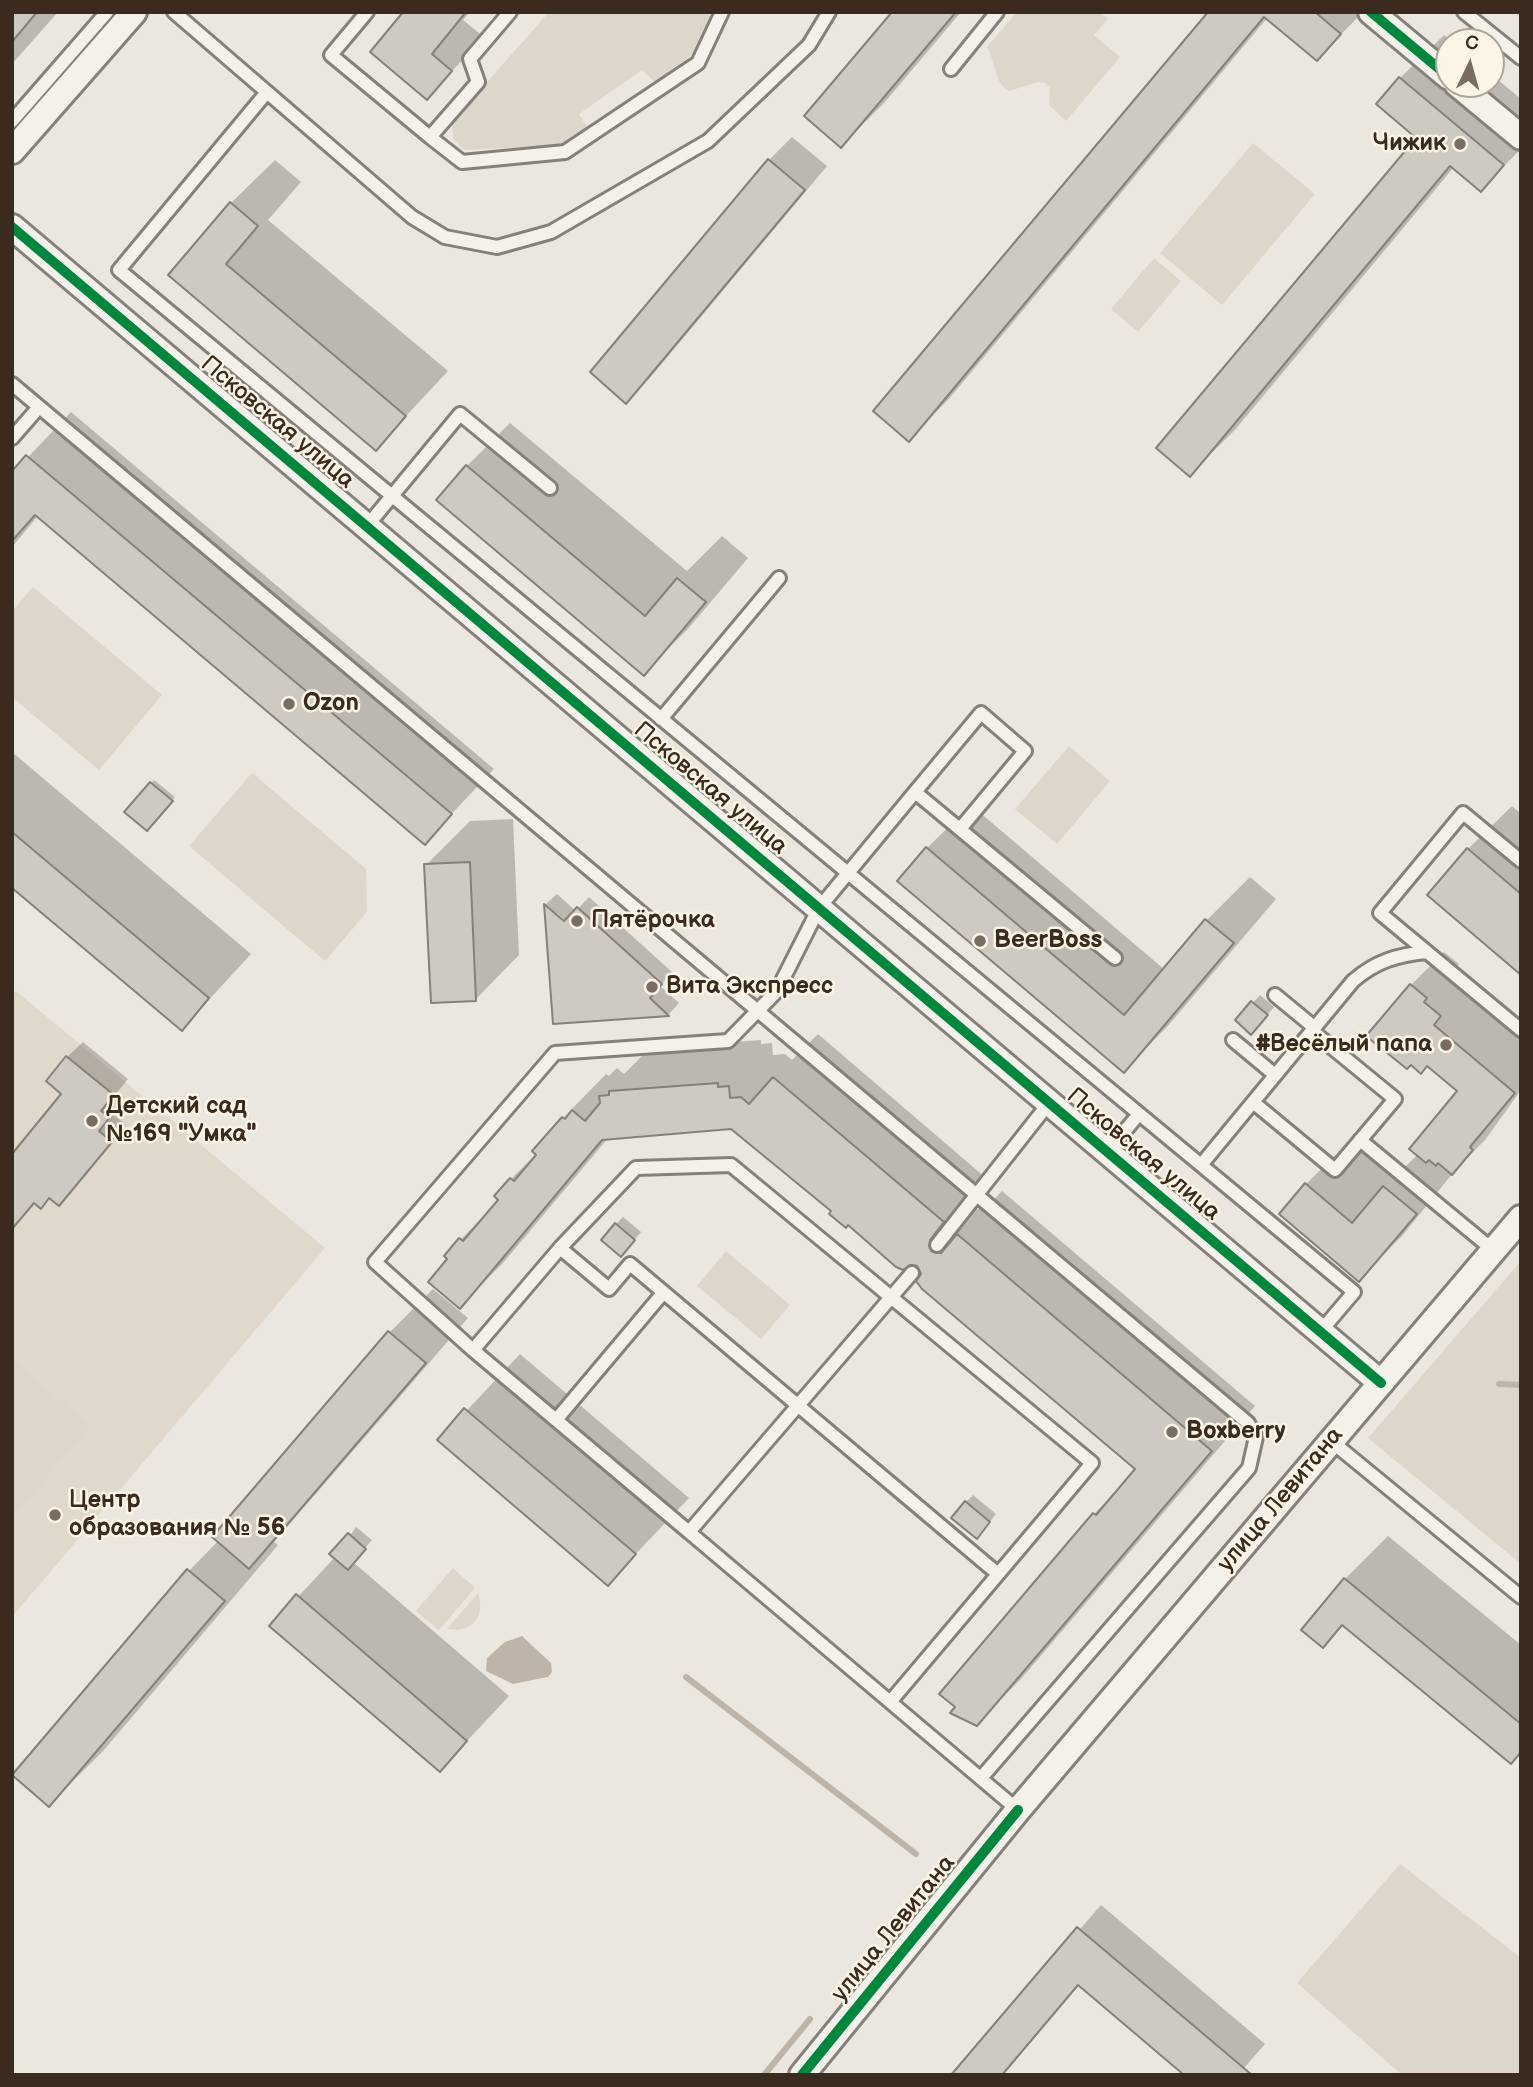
<!DOCTYPE html>
<meta charset="utf-8">
<style>
body{margin:0}
#map{position:relative;width:1533px;height:2087px;overflow:hidden;background:#ebe7de;font-family:"Balsamiq Sans",sans-serif}
canvas{display:block}
.frame{position:absolute;inset:0;border:14px solid #3b2a1e;pointer-events:none}
.north{position:absolute;left:1435px;top:28px;width:70px;height:70px;box-sizing:border-box;background:#fcf5e5;border:2px solid #afa495;border-radius:50%;rotate:5deg;font-size:19px;font-weight:700;line-height:28px;text-align:center;color:#3b2a1e}
.north::after{content:'';display:block;margin:auto;width:24px;height:32px;background:#796c61;clip-path:polygon(50% 0,100% 100%,50% 72%,0 100%)}
</style>
<div id="map">
<canvas width="1533" height="2087"></canvas>
<div class="frame"></div>
<div class="north">С</div>
</div>
<script>
const ctx = document.querySelector('canvas').getContext('2d');
ctx.lineJoin = 'round';
function paint(path, color) { ctx.fillStyle = color; ctx.fill(path, 'evenodd'); }
function strokePath(path, color, width, dash) { ctx.strokeStyle = color; ctx.lineWidth = width; ctx.lineCap = dash ? 'butt' : 'round'; ctx.setLineDash(dash || []); ctx.stroke(path); }
function write(font, color, halo, rows, align = 'center') {
  ctx.font = font + ' "Balsamiq Sans",sans-serif'; ctx.lineWidth = 5; ctx.setLineDash([]); ctx.textBaseline = 'middle'; ctx.strokeStyle = halo; ctx.fillStyle = color; for (const [text, x, y, turn = 0] of rows) {
    ctx.save(); ctx.translate(x, y); ctx.rotate((+turn || 0) * Math.PI / 180); ctx.textAlign = isNaN(turn) ? turn : align; if (halo) ctx.strokeText(text, 0, 0); ctx.fillText(text, 0, 0); ctx.restore();
  }
}
const built = new Path2D(`
 M 16,991 L 325,1248 L 12,1617 L 12,995 Z`);
const green = new Path2D(`
 M 549,12 L 707,12 L 711,16 C 710,46 678,66 656,83 L 642,70 L 579,114 L 588,129 L 562,145 L 464,150 L 453,139 L 452,122 Z
 M 1017,12 L 1099,12 L 1108,19 L 1094,35 L 1120,57 L 1066,121 L 1049,105 L 1050,88 L 1045,83 L 1038,82 L 1009,91 C 994,84 996,62 987,47 Z
 M 1253,143 L 1315,194 L 1222,305 L 1160,253 Z
 M 1154,258 L 1181,281 L 1138,332 L 1111,309 Z
 M 33,587 L 162,695 L 99,770 L 12,697 L 12,611 Z
 M 1069,746 L 1110,781 L 1057,844 L 1015,809 Z
 M 252,773 L 366,869 L 367,912 L 325,961 L 189,846 Z
 M 726,1251 L 790,1305 L 761,1339 L 697,1286 Z
 M 1521,1261 L 1521,1564 L 1368,1438 Z
 M 12,1359 L 90,1426 L 12,1517 Z
 M 453,1568 L 475,1588 L 439,1630 L 416,1611 Z
 M 478,1593 C 486,1618 471,1633 447,1629 Z
 M 1400,1864 L 1521,1958 L 1521,2075 L 1402,2075 L 1297,1983 Z`);
const water = new Path2D(`
 M 522,1636 L 551,1663 L 552,1672 L 548,1677 L 513,1684 L 486,1671 L 487,1658 L 505,1642 Z`);
const shadow = new Path2D(`
 M 12,12 L 58,12 L 12,64 Z
 M 405,12 L 470,12 L 463,20 L 484,37 L 427,98 Z
 M 895,12 L 961,12 L 885,102 L 841,146 Z
 M 1210,12 L 1363,12 L 1317,59 L 1268,17 L 948,400 L 909,439 Z
 M 1444,35 L 1452,42 L 1449,42 L 1449,84 L 1491,84 L 1491,74 L 1521,99 L 1521,149 L 1481,189 L 1454,167 L 1234,431 L 1190,474 L 1418,137 L 1400,78 Z
 M 792,137 L 827,166 L 649,379 L 626,402 L 592,371 L 769,160 Z
 M 275,160 L 301,182 L 268,220 L 448,371 L 376,448 L 171,275 L 231,203 Z
 M 71,412 L 494,769 L 425,842 L 38,516 L 12,547 L 12,474 Z
 M 510,423 L 687,571 L 722,536 L 748,558 L 687,630 L 643,673 L 467,466 Z
 M 12,752 L 251,954 L 182,1029 L 12,886 Z
 M 154,780 L 175,797 L 150,826 L 127,812 Z
 M 971,805 L 1165,970 L 1207,920 L 1250,877 L 1276,899 L 1167,1027 L 1124,1070 L 927,848 Z
 M 1512,806 L 1521,814 L 1521,973 L 1468,849 Z
 M 513,819 L 519,955 L 476,999 L 426,865 L 470,821 Z
 M 557,894 L 576,911 L 589,897 L 672,972 L 660,986 L 679,1003 L 669,1014 L 555,1022 L 546,904 ZM 557,913 L 571,926 L 557,917 Z
 M 1444,952 L 1459,964 L 1456,968 L 1473,982 L 1466,991 L 1521,1037 L 1521,1090 L 1485,1140 L 1457,1168 L 1402,1236 L 1359,1279 L 1306,1184 L 1350,1141 L 1394,1178 L 1418,1154 L 1459,1091 L 1428,1064 L 1369,1035 L 1411,985 Z
 M 1260,995 L 1274,1007 L 1259,1025 L 1237,1020 Z
 M 818,1034 L 986,1178 L 973,1195 L 974,1208 L 984,1210 L 1002,1191 L 1255,1406 L 1020,1680 L 976,1724 L 1094,1514 L 1137,1469 L 923,1274 L 918,1264 L 848,1223 L 732,1127 L 609,1137 L 503,1263 L 459,1307 L 450,1259 L 461,1239 L 499,1201 L 511,1179 L 537,1153 L 563,1118 L 606,1074 L 609,1076 L 617,1068 L 624,1074 L 645,1053 L 655,1048 L 761,1040 L 761,1044 L 772,1043 L 773,1055 L 785,1054 L 792,1060 Z
 M 83,1042 L 128,1079 L 115,1095 L 124,1101 L 113,1114 L 126,1125 L 59,1204 L 50,1197 L 41,1206 L 35,1202 L 16,1222 L 12,1219 L 12,1151 L 15,1153 L 64,1094 L 67,1057 Z
 M 623,1217 L 641,1232 L 628,1248 L 616,1224 Z
 M 433,1289 L 468,1318 L 274,1542 L 278,1545 L 104,1750 L 49,1805 L 189,1571 L 219,1540 L 215,1537 L 390,1332 Z
 M 520,1354 L 689,1498 L 608,1583 L 439,1440 Z
 M 973,1495 L 996,1514 L 984,1529 L 966,1502 Z
 M 356,1527 L 372,1540 L 353,1562 L 509,1696 L 440,1770 L 271,1626 L 335,1557 Z
 M 1388,1536 L 1521,1645 L 1521,1752 L 1344,1625 L 1323,1646 L 1345,1579 Z
 M 1101,1905 L 1265,2044 L 1238,2075 L 1080,1984 L 1003,2075 L 953,2075 Z`);
const stream = new Path2D(`
 M 1499,1384 L 1521,1385
 M 686,1677 L 916,1854
 M 764,2075 L 810,2019`);
const building = new Path2D(`
 M 12,12 L 37,12 L 12,42 Z
 M 403,12 L 466,12 L 432,54 L 452,71 L 427,100 L 370,52 Z
 M 892,12 L 956,12 L 841,148 L 804,116 Z
 M 1208,12 L 1315,12 L 1341,34 L 1317,61 L 1264,17 L 909,442 L 873,411 Z
 M 1399,77 L 1504,165 L 1481,192 L 1450,166 L 1190,477 L 1156,448 L 1416,138 L 1376,104 Z
 M 768,159 L 805,190 L 626,404 L 590,372 Z
 M 230,202 L 258,226 L 226,264 L 406,416 L 376,451 L 168,275 Z
 M 26,455 L 452,814 L 425,845 L 35,515 L 12,541 L 12,471 Z
 M 466,465 L 645,616 L 677,578 L 706,602 L 644,676 L 436,500 Z
 M 150,782 L 173,801 L 147,831 L 124,812 Z
 M 12,832 L 209,998 L 182,1031 L 12,888 Z
 M 926,847 L 1124,1015 L 1205,919 L 1234,943 L 1124,1073 L 897,881 Z
 M 1467,848 L 1521,894 L 1521,975 L 1427,895 Z
 M 470,862 L 476,1001 L 431,1003 L 424,864 Z
 M 544,904 L 564,921 L 577,907 L 662,984 L 650,998 L 669,1016 L 553,1024 Z
 M 1410,984 L 1427,998 L 1424,1002 L 1441,1016 L 1434,1025 L 1515,1093 L 1470,1147 L 1473,1150 L 1452,1175 L 1438,1163 L 1436,1166 L 1429,1160 L 1426,1163 L 1409,1149 L 1457,1091 L 1427,1066 L 1421,1074 L 1411,1065 L 1407,1069 L 1366,1036 Z
 M 1251,1001 L 1268,1015 L 1251,1035 L 1235,1020 Z
 M 66,1056 L 114,1095 L 101,1111 L 110,1117 L 99,1131 L 112,1142 L 59,1206 L 49,1198 L 41,1209 L 34,1203 L 12,1229 L 12,1154 L 61,1094 L 46,1081 Z
 M 773,1077 L 944,1222 L 930,1240 L 931,1251 L 941,1253 L 957,1234 L 1212,1451 L 977,1726 L 950,1713 L 955,1707 L 939,1694 L 1093,1513 L 1096,1515 L 1135,1469 L 922,1289 L 916,1281 L 921,1274 L 917,1266 L 910,1265 L 903,1270 L 896,1267 L 848,1225 L 846,1228 L 829,1214 L 831,1211 L 731,1129 L 602,1140 L 460,1309 L 428,1282 L 447,1259 L 444,1256 L 459,1238 L 463,1241 L 498,1200 L 494,1196 L 510,1178 L 514,1181 L 536,1155 L 532,1151 L 562,1117 L 565,1119 L 572,1110 L 585,1121 L 600,1103 L 599,1096 L 609,1095 L 609,1091 L 718,1083 L 718,1087 L 729,1086 L 730,1098 L 741,1097 L 749,1104 Z
 M 1305,1183 L 1352,1223 L 1383,1186 L 1417,1214 L 1359,1282 L 1279,1214 Z
 M 615,1223 L 635,1240 L 621,1257 L 601,1240 Z
 M 388,1331 L 426,1363 L 249,1569 L 212,1537 Z
 M 464,1408 L 636,1554 L 608,1586 L 437,1440 Z
 M 965,1501 L 990,1522 L 977,1539 L 951,1518 Z
 M 348,1533 L 366,1549 L 348,1570 L 329,1554 Z
 M 187,1569 L 225,1601 L 49,1807 L 12,1775 Z
 M 1344,1578 L 1521,1724 L 1521,1752 L 1511,1764 L 1342,1625 L 1323,1648 L 1301,1630 Z
 M 296,1594 L 467,1741 L 440,1772 L 269,1626 Z
 M 1077,1927 L 1252,2075 L 1184,2075 L 1078,1985 L 1002,2075 L 951,2075 Z`);
const service = new Path2D(`
 M 174,12 L 412,217 L 445,237 L 497,247 L 551,232 L 708,141 L 809,45 L 829,12
 M 367,12 L 331,55 L 430,137 L 478,82 L 470,59 L 510,12
 M 1464,12 L 1521,58
 M 951,69 L 997,12
 M 267,92 L 119,270 L 1201,1165
 M 12,121 L 107,12
 M 430,137 L 462,162 L 565,152 L 698,63 L 722,12
 M 12,384 L 1248,1423 L 1256,1437 L 1249,1468 L 981,1778
 M 12,438 L 39,407
 M 367,526 L 460,414 L 550,488
 M 661,719 L 779,578
 M 915,792 L 981,713 L 1025,751 L 960,829
 M 1521,861 L 1463,813 L 1380,913 L 1521,1030
 M 1275,995 L 1315,1028
 M 1233,1040 L 1275,1075
 M 1253,1102 L 1335,1170 L 1395,1099 L 1312,1031
 M 1360,1140 L 1493,1250
 M 1107,1152 L 1139,1114
 M 937,1245 L 1049,1103
 M 560,1248 L 636,1168 L 731,1165 L 1092,1463 L 890,1702
 M 912,1273 L 689,1532 L 1018,1810
 M 1320,1332 L 1354,1292 L 1201,1165 L 1353,981 C 1376,961 1397,955 1427,952
 M 473,1350 L 375,1262 L 555,1053 L 728,1041 L 777,991 L 819,908 L 915,792 L 1115,958
 M 556,1420 L 663,1293
 M 1331,1441 L 1521,1597
 M 689,1532 L 473,1350 L 560,1248 L 609,1289 L 630,1264 L 998,1574`);
const minor = new Path2D(`
 M 1371,12 L 1449,77
 M 1457,84 L 1521,137
 M 12,151 L 134,12
 M 12,227 L 1381,1383
 M 802,2075 L 1018,1810 L 1521,1218`);
const cycleway = new Path2D(`
 M 1371,12 L 1449,77
 M 12,227 L 1381,1383
 M 802,2075 L 1018,1810`);
const markers = [
 [1460,144,7,"#796c61"],
 [289,704,7,"#796c61"],
 [577,921,7,"#796c61"],
 [980,941,7,"#796c61"],
 [652,987,7,"#796c61"],
 [1446,1045,7,"#796c61"],
 [92,1121,7,"#796c61"],
 [1172,1432,7,"#796c61"],
 [55,1515,7,"#796c61"]
];
const poiNames = [
 ["Чижик",1446,144,"right"],
 ["Ozon",303,704],
 ["Пятёрочка",591,921],
 ["BeerBoss",994,941],
 ["Вита Экспресс",666,987],
 ["#Весёлый папа",1432,1045,"right"],
 ["Детский сад",106,1107],
 ["№169 \"Умка\"",106,1135],
 ["Boxberry",1186,1432],
 ["Центр",69,1501],
 ["образования № 56",69,1529]
];
const streetNames = [
 ["Псковская улица",277,423,40],
 ["Псковская улица",710,789,40],
 ["Псковская улица",1143,1155,40],
 ["улица Левитана",1281,1500,-50],
 ["улица Левитана",894,1929,-51]
];
paint(built, '#dfd8cb');
paint(green, '#ddd6ca');
paint(water, '#beb5a8');
paint(shadow, '#0003');
strokePath(stream, '#beb5a8', 6);
paint(building, '#cecac2');
strokePath(building, '#858079', 2);
strokePath(service, '#858079', 18);
strokePath(minor, '#858079', 30);
strokePath(service, '#f4f0ea', 12);
strokePath(minor, '#f4f0ea', 24);
strokePath(cycleway, '#00873e', 10);
for (const [x, y, r, color] of markers) { const dot = new Path2D(); dot.arc(x, y, r, 0, 2 * Math.PI); ctx.fillStyle = color; ctx.fill(dot); strokePath(dot, '#fcf5e5', 2.5); }
write('bold 24px', '#3b2a1e', '#fcf5e5', poiNames, 'left');
write('24px', '#3b2a1e', '#fcf5e5', streetNames);
</script>
